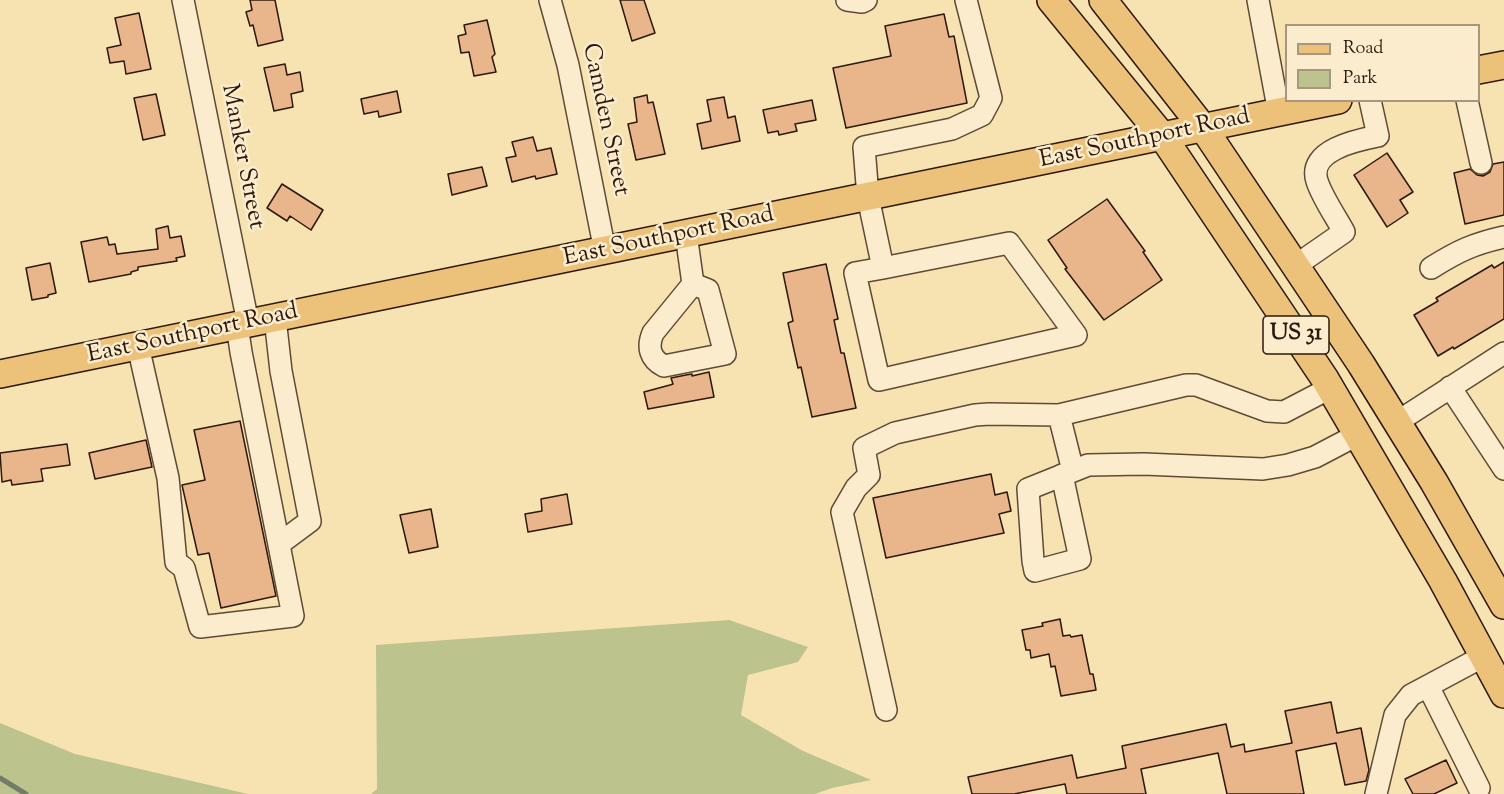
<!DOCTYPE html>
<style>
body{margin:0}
#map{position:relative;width:1504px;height:794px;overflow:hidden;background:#f7e2b2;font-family:"Sorts Mill Goudy",serif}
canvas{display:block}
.legend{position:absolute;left:1285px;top:24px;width:195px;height:78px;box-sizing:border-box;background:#faeccd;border:2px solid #a89780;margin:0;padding:8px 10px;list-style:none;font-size:18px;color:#2d180d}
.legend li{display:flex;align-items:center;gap:12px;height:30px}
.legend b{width:30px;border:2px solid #a89780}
</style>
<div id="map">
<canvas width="1504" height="794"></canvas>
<ul class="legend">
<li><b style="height:8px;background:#ecc179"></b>Road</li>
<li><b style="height:16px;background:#bcc38d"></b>Park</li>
</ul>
</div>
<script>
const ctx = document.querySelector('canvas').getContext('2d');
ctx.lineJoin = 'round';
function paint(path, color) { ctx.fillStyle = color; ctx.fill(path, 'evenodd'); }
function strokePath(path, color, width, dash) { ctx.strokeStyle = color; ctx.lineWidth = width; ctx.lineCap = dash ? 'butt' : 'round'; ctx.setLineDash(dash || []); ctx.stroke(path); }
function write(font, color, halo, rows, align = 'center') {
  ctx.font = font + ' "Sorts Mill Goudy",serif'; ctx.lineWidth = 5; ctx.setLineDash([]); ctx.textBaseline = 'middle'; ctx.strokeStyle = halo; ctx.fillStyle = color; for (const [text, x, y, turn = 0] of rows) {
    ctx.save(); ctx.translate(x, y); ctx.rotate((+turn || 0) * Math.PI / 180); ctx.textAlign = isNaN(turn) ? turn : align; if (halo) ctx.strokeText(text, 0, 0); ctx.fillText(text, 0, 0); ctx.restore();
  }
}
const green = new Path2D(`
 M 729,620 L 808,647 L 798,662 L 748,675 L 741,715 L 803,751 L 871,780 L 832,788 L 815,794 L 371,794 L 377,789 L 376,645 Z
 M 0,723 L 75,754 L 248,794 L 0,794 Z`);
const stream = new Path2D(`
 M 0,778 L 26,794`);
const building = new Path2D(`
 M 250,0 L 275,0 L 283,40 L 258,46 L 253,25 L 250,26 L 246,12 L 252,10 Z
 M 620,0 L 644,0 L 655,33 L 632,41 Z
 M 139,13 L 151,69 L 126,74 L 124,61 L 110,63 L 107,48 L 121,45 L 115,18 Z
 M 944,14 L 949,37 L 954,36 L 967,103 L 846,128 L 833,68 L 891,56 L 885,26 Z
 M 487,20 L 495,54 L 492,57 L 496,72 L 474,76 L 469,52 L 461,53 L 458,36 L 466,34 L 464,25 Z
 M 285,64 L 287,75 L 300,72 L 303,91 L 291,94 L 293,107 L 274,111 L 264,68 Z
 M 397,91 L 401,112 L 379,117 L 378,111 L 364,114 L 361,99 Z
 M 156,94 L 165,135 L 143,140 L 134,98 Z
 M 647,95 L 648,103 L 653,102 L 665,154 L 636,160 L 628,124 L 637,122 L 634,98 Z
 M 724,97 L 728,118 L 735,116 L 740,141 L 702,149 L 697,124 L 711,121 L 707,100 Z
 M 812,100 L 816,120 L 795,124 L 797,131 L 779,135 L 778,131 L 768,133 L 763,110 Z
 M 533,137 L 537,151 L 551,148 L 557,174 L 536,179 L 535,176 L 512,182 L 506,158 L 516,156 L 512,142 Z
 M 1387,153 L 1413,192 L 1400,200 L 1408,213 L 1387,227 L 1354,175 Z
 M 1504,162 L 1504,215 L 1465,224 L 1454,173 L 1470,169 L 1477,175 L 1483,176 L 1490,172 L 1493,164 Z
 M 482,167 L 487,186 L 452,195 L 448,174 Z
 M 282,184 L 323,210 L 311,230 L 290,216 L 287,221 L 267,208 Z
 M 1107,199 L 1145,251 L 1143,252 L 1162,280 L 1104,320 L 1065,269 L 1067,268 L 1048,240 Z
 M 168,226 L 170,238 L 181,236 L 185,256 L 176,258 L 177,261 L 138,267 L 138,270 L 131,272 L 131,274 L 89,282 L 81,242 L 107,237 L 109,245 L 115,244 L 117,254 L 158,249 L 156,229 Z
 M 1504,262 L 1504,319 L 1454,349 L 1453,347 L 1438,356 L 1414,315 L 1438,301 L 1436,298 L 1492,265 L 1494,268 Z
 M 50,263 L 56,293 L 48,295 L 48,297 L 32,300 L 26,268 Z
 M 826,264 L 838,319 L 834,320 L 841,353 L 844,353 L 856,408 L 812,417 L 801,367 L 798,368 L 788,323 L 793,321 L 783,273 Z
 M 709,372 L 714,397 L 648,409 L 644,392 L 670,385 L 673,384 L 671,378 L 686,375 L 692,374 L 692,376 Z
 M 240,421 L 276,596 L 221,608 L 209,553 L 198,555 L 182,485 L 205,480 L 194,430 Z
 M 146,440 L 152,467 L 95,479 L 89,453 Z
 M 67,444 L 70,465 L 41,469 L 43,481 L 12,485 L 11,480 L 2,482 L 0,453 Z
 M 991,474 L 995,495 L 1007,492 L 1011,511 L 999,514 L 1004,533 L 886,558 L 873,498 Z
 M 567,494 L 572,524 L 528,532 L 525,514 L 542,511 L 541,499 Z
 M 431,509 L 438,547 L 409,553 L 400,515 Z
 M 1060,619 L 1063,636 L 1070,635 L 1071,637 L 1082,635 L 1090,674 L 1093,674 L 1096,690 L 1061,696 L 1055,666 L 1051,667 L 1049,654 L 1031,658 L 1030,650 L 1026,650 L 1022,630 L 1043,626 L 1042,623 Z
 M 1331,702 L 1337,733 L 1361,728 L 1369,770 L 1366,781 L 1345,785 L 1336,743 L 1296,751 L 1304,794 L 1227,794 L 1218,753 L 1141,769 L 1146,794 L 1067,794 L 1065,784 L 1014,794 L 972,794 L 968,777 L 1072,755 L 1077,778 L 1126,768 L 1122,746 L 1226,724 L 1231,747 L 1244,744 L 1245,752 L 1292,743 L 1285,711 Z
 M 1446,760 L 1457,783 L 1434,794 L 1413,794 L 1405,779 Z`);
const minor = new Path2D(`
 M 183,0 L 248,323
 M 550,0 L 568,65 L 605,251
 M 847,0 L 862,2 L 866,0
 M 1258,0 L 1279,113
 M 1467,100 L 1481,163
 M 686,234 L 693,284 L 653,333 C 647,347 650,359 664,366 L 725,354 L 708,290 L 693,284
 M 1295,266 L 1344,232 C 1336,217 1322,197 1317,181 C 1307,150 1358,140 1378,136 L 1370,100
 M 883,268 L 1009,243 L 1076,335 L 879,380 L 855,273 L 883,268 L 868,197 L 864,147 L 952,129 L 982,115 L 991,98 L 966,0
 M 1431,268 C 1458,251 1473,244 1504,237
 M 275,318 L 281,371 L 310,521 L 279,544
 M 138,346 L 168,478 L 176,562 L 184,568 L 200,627 L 293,616 L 241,352 L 237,325
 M 1450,387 L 1504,469
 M 1059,415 L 1073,471
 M 1397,422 L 1504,353
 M 1062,475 L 1080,559 L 1035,571 L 1033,561 L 1028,489 L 1088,465 L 1144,464 L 1263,469 L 1288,465 L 1315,457 L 1357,435
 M 1428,686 L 1479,788
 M 886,710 L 842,512 L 856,488 L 869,475 L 864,448 L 895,433 L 975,415 L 989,414 L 1059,415 L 1186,385 L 1196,385 L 1267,411 L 1284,412 L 1330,388
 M 1376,794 L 1395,715 L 1411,695 L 1484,656`);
const major = new Path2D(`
 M 1051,0 L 1163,137 L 1325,379 L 1443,581 L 1504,694
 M 1103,0 L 1204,129 L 1361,364 L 1434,482 L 1504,605
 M 1478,70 L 1504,65
 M 0,374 L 1338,100`);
const shields = [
 [1296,335,66]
];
const shieldNames = [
 ["US 31",1296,335]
];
const streetNames = [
 ["Camden Street",604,120,78],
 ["East Southport Road",1145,140,-12],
 ["Manker Street",241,157,79],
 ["East Southport Road",669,238,-12],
 ["East Southport Road",193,335,-12]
];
paint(green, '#bcc38d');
strokePath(stream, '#717c69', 5);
paint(building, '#e9b58a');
strokePath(building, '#2d180d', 1.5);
strokePath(minor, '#604a36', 24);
strokePath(major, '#2d180d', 30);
strokePath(minor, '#faeccd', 21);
strokePath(major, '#ecc179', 27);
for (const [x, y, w] of shields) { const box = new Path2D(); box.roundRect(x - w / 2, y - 19, w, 38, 4.5); ctx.fillStyle = '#faeccd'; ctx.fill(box); strokePath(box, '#2d180d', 1.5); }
write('bold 22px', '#2d180d', null, shieldNames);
write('24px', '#2d180d', '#faeccd', streetNames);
</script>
